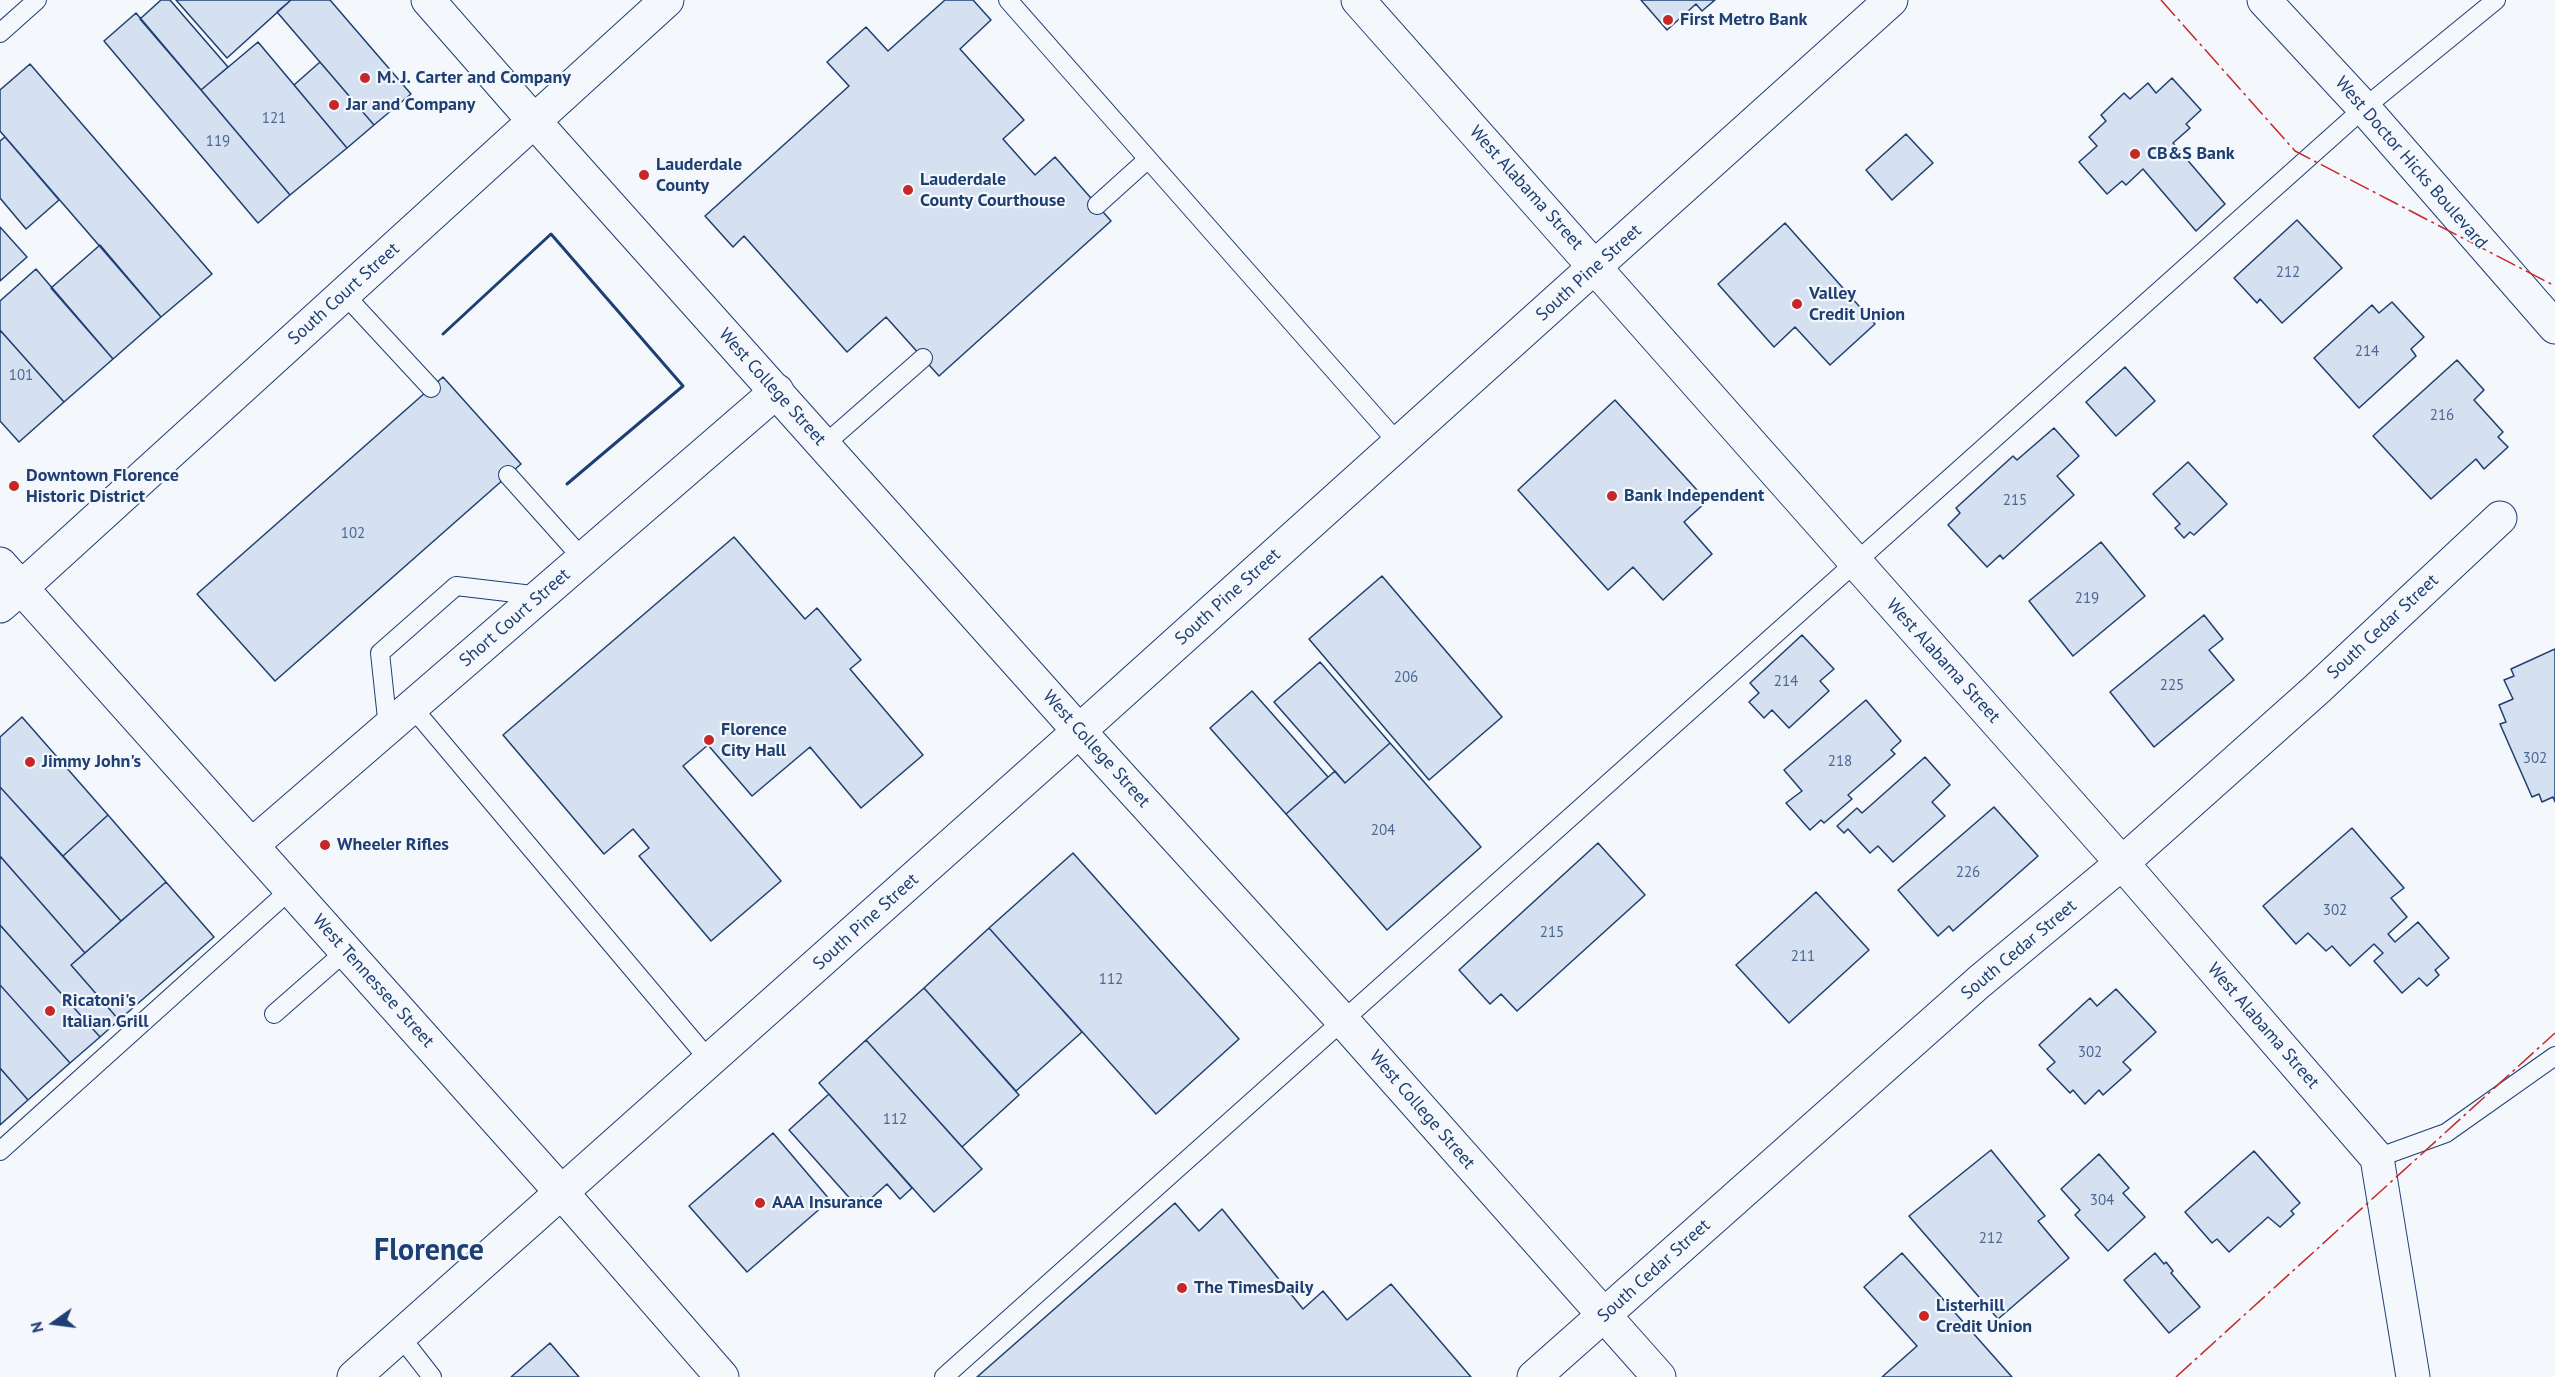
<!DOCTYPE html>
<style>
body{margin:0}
#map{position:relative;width:2555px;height:1377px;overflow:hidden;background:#f4f7fb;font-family:"PT Sans",sans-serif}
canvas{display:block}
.north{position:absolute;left:24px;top:1293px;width:60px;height:60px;-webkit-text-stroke:4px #f4f7fb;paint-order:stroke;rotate:256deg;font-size:16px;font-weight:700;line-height:24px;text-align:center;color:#1d3f73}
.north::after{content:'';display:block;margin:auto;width:21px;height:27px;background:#1d3f73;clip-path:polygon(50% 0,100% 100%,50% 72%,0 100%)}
</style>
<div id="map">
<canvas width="2555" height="1377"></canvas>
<div class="north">N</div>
</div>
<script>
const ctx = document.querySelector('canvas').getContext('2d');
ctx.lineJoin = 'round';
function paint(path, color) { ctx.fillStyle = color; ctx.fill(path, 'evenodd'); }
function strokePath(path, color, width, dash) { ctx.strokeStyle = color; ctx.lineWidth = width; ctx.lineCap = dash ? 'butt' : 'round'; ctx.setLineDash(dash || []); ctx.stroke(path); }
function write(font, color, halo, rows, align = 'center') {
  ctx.font = font + ' "PT Sans",sans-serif'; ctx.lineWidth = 4.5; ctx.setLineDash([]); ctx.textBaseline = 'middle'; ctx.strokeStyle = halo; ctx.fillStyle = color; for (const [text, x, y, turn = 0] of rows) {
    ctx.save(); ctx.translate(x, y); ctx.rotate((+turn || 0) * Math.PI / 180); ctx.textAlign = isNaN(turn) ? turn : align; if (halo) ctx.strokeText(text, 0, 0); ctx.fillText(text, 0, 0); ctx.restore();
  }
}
const building = new Path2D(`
 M 161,0 L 170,0 L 228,67 L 201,90 L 140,19 Z
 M 176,0 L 291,0 L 227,58 Z
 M 291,0 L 330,0 L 411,94 L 374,125 L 277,12 Z
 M 945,0 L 973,0 L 991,20 L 960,49 L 1024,120 L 1003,139 L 1035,175 L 1055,157 L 1111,221 L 939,376 L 886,317 L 847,352 L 744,236 L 733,247 L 705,216 L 849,86 L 827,62 L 866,27 L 888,51 Z
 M 1641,0 L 1715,0 L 1702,11 L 1696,4 L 1667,30 Z
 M 136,13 L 290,195 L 258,223 L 104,41 Z
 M 258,42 L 347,148 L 290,195 L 201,90 Z
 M 320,62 L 374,125 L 347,148 L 294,85 Z
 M 30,64 L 212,274 L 161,317 L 0,131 L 0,90 Z
 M 2172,78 L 2201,110 L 2186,124 L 2190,128 L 2173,143 L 2225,204 L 2196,231 L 2143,169 L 2126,185 L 2122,181 L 2107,194 L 2079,162 L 2097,146 L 2089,137 L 2106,121 L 2101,115 L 2124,93 L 2130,99 L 2148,83 L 2156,93 Z
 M 1906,134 L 1933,163 L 1892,200 L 1866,170 Z
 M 5,137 L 59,200 L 26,229 L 0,198 L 0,141 Z
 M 2297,220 L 2342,268 L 2282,323 L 2260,299 L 2257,303 L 2234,278 Z
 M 1785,223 L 1875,324 L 1830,365 L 1795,327 L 1774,347 L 1718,284 Z
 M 0,227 L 27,257 L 0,281 Z
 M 100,245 L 161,317 L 113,359 L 51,288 Z
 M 36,269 L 113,359 L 64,402 L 0,330 L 0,301 Z
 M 2392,302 L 2424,337 L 2411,349 L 2416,356 L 2359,408 L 2314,358 L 2372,305 L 2379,313 Z
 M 0,330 L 64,402 L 19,442 L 0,421 Z
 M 2457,360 L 2484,390 L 2474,400 L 2503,432 L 2498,437 L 2508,447 L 2484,469 L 2476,459 L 2431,499 L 2373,436 Z
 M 2125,367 L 2155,401 L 2116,436 L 2086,402 Z
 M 443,377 L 521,464 L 275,681 L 197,594 Z
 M 1615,400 L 1707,501 L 1684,522 L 1712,554 L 1663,600 L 1633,567 L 1608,590 L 1518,490 Z
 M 2054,428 L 2079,456 L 2057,476 L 2074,495 L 2003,559 L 2000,555 L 1987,567 L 1948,525 L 1960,513 L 1956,508 L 2013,456 L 2017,460 Z
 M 2188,462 L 2227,504 L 2194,535 L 2190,532 L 2184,538 L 2175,528 L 2180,524 L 2153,494 Z
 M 734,537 L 805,619 L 817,608 L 861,660 L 850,669 L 923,755 L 861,808 L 810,747 L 752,796 L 708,745 L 683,766 L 781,881 L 711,941 L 639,856 L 649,848 L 633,829 L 604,854 L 503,735 Z
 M 2101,542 L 2145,596 L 2073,656 L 2029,601 Z
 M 1382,576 L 1502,717 L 1429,780 L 1309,639 Z
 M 2204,615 L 2223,639 L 2209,650 L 2234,680 L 2154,747 L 2110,692 Z
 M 1802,635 L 1834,669 L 1820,681 L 1829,691 L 1789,728 L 1772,710 L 1764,718 L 1749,702 L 1759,693 L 1750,683 Z
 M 2555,649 L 2555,802 L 2553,797 L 2542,802 L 2539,794 L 2532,797 L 2500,724 L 2506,722 L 2499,705 L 2513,699 L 2504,680 L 2514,676 L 2511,669 Z
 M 1320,662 L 1390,743 L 1345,783 L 1274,702 Z
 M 1252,691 L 1328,777 L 1286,814 L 1210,728 Z
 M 1866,700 L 1901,741 L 1891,750 L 1895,754 L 1848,795 L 1852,799 L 1824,823 L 1821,820 L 1810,830 L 1786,803 L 1802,791 L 1784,770 Z
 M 22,717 L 108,815 L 63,856 L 0,787 L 0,737 Z
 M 1390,743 L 1481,847 L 1387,930 L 1286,814 L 1335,771 L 1345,783 Z
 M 1925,757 L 1950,785 L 1932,802 L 1945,816 L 1893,862 L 1878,846 L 1870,853 L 1848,829 L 1844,833 L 1837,826 L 1857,808 L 1862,813 Z
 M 0,787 L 121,921 L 85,953 L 0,856 Z
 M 1994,807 L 2038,856 L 1953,931 L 1949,926 L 1938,936 L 1898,890 Z
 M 108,815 L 166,882 L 121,921 L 63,856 Z
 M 2352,828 L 2404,888 L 2391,898 L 2407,917 L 2388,934 L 2395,942 L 2418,922 L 2449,958 L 2435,970 L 2439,975 L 2427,986 L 2419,978 L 2402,993 L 2374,961 L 2383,953 L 2374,944 L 2350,966 L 2332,946 L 2326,951 L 2308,933 L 2296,944 L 2263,906 Z
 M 1598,843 L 1645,895 L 1517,1011 L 1501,994 L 1490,1004 L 1459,970 Z
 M 1073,853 L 1239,1039 L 1156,1114 L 989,928 Z
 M 0,856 L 85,953 L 71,965 L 119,1020 L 100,1037 L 0,925 Z
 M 166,882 L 214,937 L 119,1020 L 71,965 Z
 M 1816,892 L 1869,950 L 1789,1023 L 1736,965 Z
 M 0,925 L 100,1037 L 70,1063 L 0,985 Z
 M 989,928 L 1082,1032 L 1016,1091 L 924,988 Z
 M 0,985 L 70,1063 L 28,1100 L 0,1068 Z
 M 924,988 L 1019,1095 L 962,1147 L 866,1040 Z
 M 2116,989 L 2156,1032 L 2123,1062 L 2131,1070 L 2103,1095 L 2099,1090 L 2085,1104 L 2073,1090 L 2070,1093 L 2047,1069 L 2055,1062 L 2039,1045 L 2090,998 L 2097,1006 Z
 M 866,1040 L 982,1169 L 934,1212 L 819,1083 Z
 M 0,1068 L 28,1100 L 0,1125 Z
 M 829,1094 L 912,1188 L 900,1199 L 887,1184 L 866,1203 L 861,1197 L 854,1203 L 789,1130 Z
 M 773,1133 L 830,1200 L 747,1272 L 689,1206 Z
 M 1991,1150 L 2045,1216 L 2038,1221 L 2069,1258 L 1998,1319 L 1909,1216 Z
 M 2254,1151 L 2300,1203 L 2291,1211 L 2294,1214 L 2280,1227 L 2268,1217 L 2229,1252 L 2217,1239 L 2212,1243 L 2185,1212 Z
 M 2099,1154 L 2129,1188 L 2123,1193 L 2145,1217 L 2108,1251 L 2075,1215 L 2080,1210 L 2061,1189 Z
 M 1175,1203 L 1199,1231 L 1222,1209 L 1303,1309 L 1323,1291 L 1347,1320 L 1391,1284 L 1471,1377 L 977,1377 Z
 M 1902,1253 L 2012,1377 L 1882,1377 L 1917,1346 L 1864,1287 Z
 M 2155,1253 L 2164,1264 L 2166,1262 L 2173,1271 L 2171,1273 L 2200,1307 L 2169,1333 L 2124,1280 Z
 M 550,1343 L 579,1377 L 511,1377 Z`);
const service = new Path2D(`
 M 1008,0 L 1399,444
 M 0,33 L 37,0
 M 1097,205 L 1148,159
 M 344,294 L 431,388
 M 824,445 L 923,358
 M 508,475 L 583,559
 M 412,707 L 710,1061
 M 388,728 L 380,653 L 456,586 L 541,596
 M 274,1014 L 346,951
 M 0,1151 L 291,889
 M 2377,1158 L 2446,1133 L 2555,1056
 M 400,1336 L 432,1377
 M 944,1377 L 2364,108 L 2496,0`);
const minor = new Path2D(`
 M 428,0 L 534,121
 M 1358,0 L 2122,863 L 2377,1158 L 2413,1377
 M 252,845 L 777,391
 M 1534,1377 L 1979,982 L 2122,863 L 2317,689 L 2500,518`);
const tertiary = new Path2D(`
 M 2264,0 L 2364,108 L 2555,327
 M 534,121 L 1079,731 L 1344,1022 L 1659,1377
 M 0,606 L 21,588
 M 562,1193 L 722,1377`);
const secondary = new Path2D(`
 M 0,564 L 562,1193
 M 21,588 L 667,0
 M 354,1377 L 1079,731 L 1891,0`);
const wall = new Path2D(`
 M 443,334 L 551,234 L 683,386 L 567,484`);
const power = new Path2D(`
 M 2161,0 L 2295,151 L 2555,286
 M 2176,1377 L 2555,1033`);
const markers = [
 [1668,20,6,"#c62828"],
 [365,78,6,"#c62828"],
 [334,105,6,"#c62828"],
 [2135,154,6,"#c62828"],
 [644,175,6,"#c62828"],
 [908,190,6,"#c62828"],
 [1797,304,6,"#c62828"],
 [14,486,6,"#c62828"],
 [1612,496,6,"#c62828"],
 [709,740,6,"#c62828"],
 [30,762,6,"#c62828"],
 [325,845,6,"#c62828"],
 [50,1011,6,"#c62828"],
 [760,1203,6,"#c62828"],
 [1182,1288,6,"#c62828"],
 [1924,1316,6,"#c62828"]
];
const numberNames = [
 ["121",274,119],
 ["119",218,142],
 ["212",2288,273],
 ["214",2367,352],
 ["101",21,376],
 ["216",2442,416],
 ["215",2015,501],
 ["102",353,534],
 ["219",2087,599],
 ["206",1406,678],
 ["214",1786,682],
 ["225",2172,686],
 ["302",2535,759],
 ["218",1840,762],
 ["204",1383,831],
 ["226",1968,873],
 ["302",2335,911],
 ["215",1552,933],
 ["211",1803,957],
 ["112",1111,980],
 ["302",2090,1053],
 ["112",895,1120],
 ["304",2102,1201],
 ["212",1991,1239]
];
const poiNames = [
 ["First Metro Bank",1680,20],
 ["M. J. Carter and Company",377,78],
 ["Jar and Company",346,105],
 ["CB&S Bank",2147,154],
 ["Lauderdale",656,165],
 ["County",656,186],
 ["Lauderdale",920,180],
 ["County Courthouse",920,201],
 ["Valley",1809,294],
 ["Credit Union",1809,315],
 ["Downtown Florence",26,476],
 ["Historic District",26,497],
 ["Bank Independent",1624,496],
 ["Florence",721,730],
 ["City Hall",721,751],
 ["Jimmy John's",42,762],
 ["Wheeler Rifles",337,845],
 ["Ricatoni's",62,1001],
 ["Italian Grill",62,1022],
 ["AAA Insurance",772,1203],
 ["The TimesDaily",1194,1288],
 ["Listerhill",1936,1306],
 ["Credit Union",1936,1327]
];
const streetNames = [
 ["West Doctor Hicks Boulevard",2411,163,49],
 ["West Alabama Street",1526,188,48],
 ["South Pine Street",1589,273,-42],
 ["South Court Street",344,294,-42],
 ["West College Street",772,387,48],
 ["South Pine Street",1228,597,-42],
 ["Short Court Street",515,618,-41],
 ["South Cedar Street",2383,627,-43],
 ["West Alabama Street",1943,661,48],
 ["West College Street",1096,749,48],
 ["South Pine Street",866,922,-42],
 ["South Cedar Street",2019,950,-40],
 ["West Tennessee Street",373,981,48],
 ["West Alabama Street",2263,1026,49],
 ["West College Street",1422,1110,49],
 ["South Cedar Street",1654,1271,-42]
];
const townNames = [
 ["Florence",429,1251]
];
paint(building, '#d5e0f0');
strokePath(building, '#1d3f73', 1.5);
strokePath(service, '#1d3f73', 20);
strokePath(minor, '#1d3f73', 35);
strokePath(tertiary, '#1d3f73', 35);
strokePath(secondary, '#1d3f73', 35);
strokePath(service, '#f4f7fb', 18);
strokePath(minor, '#f4f7fb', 33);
strokePath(tertiary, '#f4f7fb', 33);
strokePath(secondary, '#f4f7fb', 33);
strokePath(wall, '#1d3f73', 3);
strokePath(power, '#c62828', 1.5, [21, 4.5, 3, 4.5]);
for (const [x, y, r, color] of markers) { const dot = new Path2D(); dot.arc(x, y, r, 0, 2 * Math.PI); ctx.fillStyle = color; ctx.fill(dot); strokePath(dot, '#f4f7fb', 2); }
write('15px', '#4b6792', null, numberNames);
write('bold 18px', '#1d3f73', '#f4f7fb', poiNames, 'left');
write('18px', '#1d3f73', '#f4f7fb', streetNames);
write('bold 30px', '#1d3f73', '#f4f7fb', townNames);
</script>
